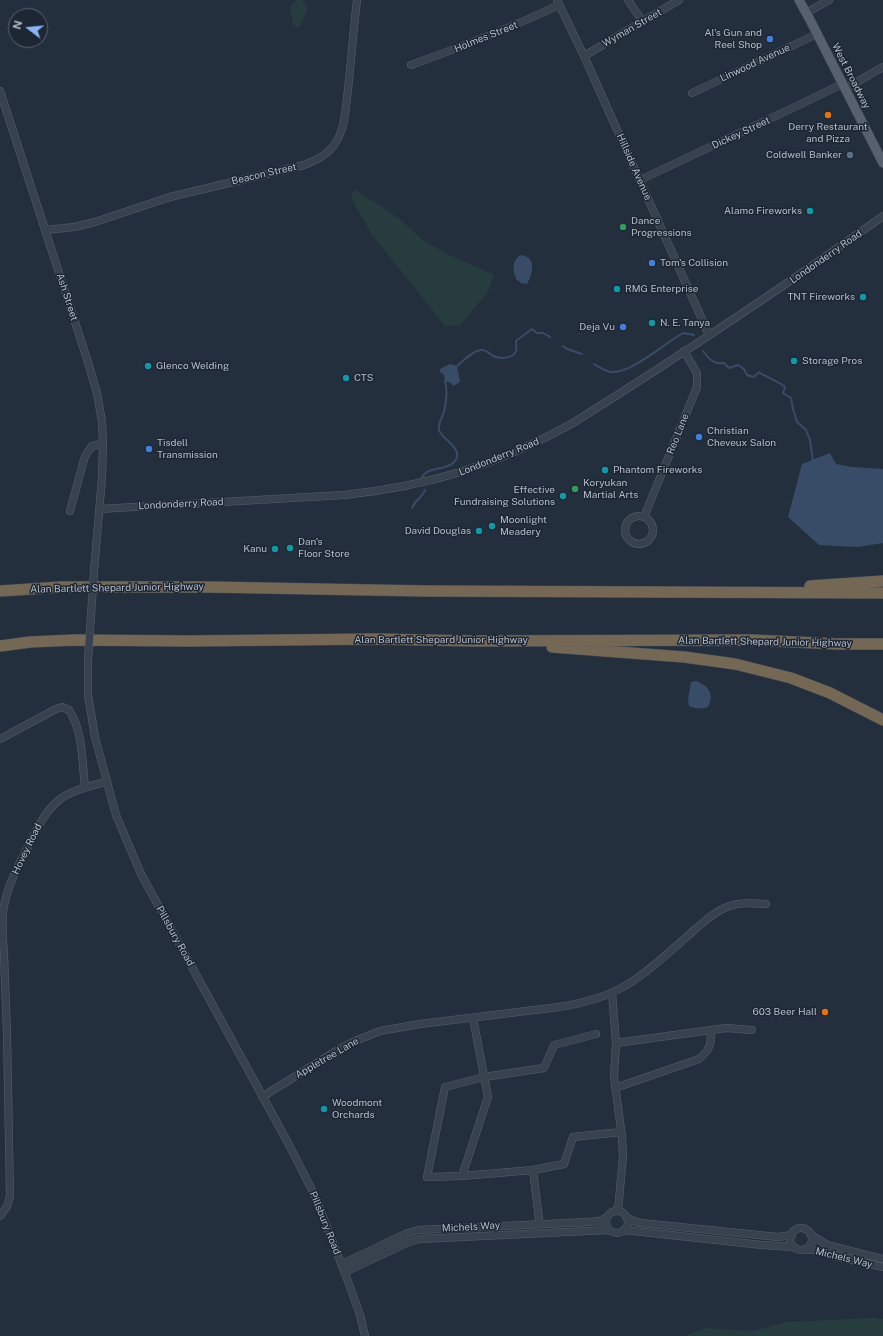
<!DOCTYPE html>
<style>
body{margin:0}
#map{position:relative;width:883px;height:1336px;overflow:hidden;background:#242f3e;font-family:"Public Sans",sans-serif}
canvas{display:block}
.north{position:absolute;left:8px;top:8px;width:40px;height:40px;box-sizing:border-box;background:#1d2633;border:1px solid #59626f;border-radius:50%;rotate:286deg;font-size:11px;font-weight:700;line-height:16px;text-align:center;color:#b4bcc9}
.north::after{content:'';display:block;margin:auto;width:14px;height:18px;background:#8ab4f8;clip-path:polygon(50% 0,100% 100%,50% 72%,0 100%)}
</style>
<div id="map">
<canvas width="883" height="1336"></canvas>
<div class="north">N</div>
</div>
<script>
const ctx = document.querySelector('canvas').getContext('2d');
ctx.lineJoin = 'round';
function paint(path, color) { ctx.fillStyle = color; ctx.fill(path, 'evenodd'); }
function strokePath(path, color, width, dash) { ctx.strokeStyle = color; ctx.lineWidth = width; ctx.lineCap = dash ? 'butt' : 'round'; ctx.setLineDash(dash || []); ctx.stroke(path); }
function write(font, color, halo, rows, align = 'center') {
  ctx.font = font + ' "Public Sans",sans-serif'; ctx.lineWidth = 3; ctx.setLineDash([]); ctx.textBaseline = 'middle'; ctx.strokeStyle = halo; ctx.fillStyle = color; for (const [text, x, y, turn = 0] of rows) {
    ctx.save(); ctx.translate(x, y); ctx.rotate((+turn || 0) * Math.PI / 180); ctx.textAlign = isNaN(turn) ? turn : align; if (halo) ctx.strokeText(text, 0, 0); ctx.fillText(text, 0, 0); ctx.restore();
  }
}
const green = new Path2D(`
 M 296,0 L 302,0 L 308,7 L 301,25 L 297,28 L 293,24 L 290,7 Z
 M 354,189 L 397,217 L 423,240 L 445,253 L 494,275 L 488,292 L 460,325 L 445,326 L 372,235 L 351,198 Z
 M 873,1318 L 883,1319 L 883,1336 L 685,1336 L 705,1328 L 753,1331 L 786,1322 Z`);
const water = new Path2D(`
 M 520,255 C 537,256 533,274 527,284 L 521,283 L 516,279 C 513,269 511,263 520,255 Z
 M 450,364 L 457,366 L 460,382 L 453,386 L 451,383 L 445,381 L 444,375 L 440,372 L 440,369 Z
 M 830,453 L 836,464 L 852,467 L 883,469 L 883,543 L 857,547 L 819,545 L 788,517 L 802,464 Z
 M 696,681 C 709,686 715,694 708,707 C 702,709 695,709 689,706 L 688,699 L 691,682 Z`);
const stream = new Path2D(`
 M 563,346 L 567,349 L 582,354
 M 703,351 C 709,359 714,365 724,363 L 729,368 L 738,365 L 744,369 L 747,375 L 754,377 L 759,372 C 767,378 777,380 785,387 L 783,393 L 791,398 L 793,409 L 797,422 L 806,430 L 810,440 L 813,461
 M 594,364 C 599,367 605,371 611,372 C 631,374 665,343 683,333 L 694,335
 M 456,367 C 462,362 473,350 482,350 C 486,350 490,354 493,356 C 500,359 513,359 516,351 C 517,348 516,344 516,341 L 532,329 L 537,333 L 543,333 L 550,337
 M 422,477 C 428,466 447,471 455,461 C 464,448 442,440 439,430 C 438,423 442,418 444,412 C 446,403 448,390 445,381 L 446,380
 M 412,508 C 415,500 422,498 425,490`);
const minor = new Path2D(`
 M 557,0 L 584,56 L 709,335
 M 628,0 L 643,22
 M 806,13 L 829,0
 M 584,56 L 679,0
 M 411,65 C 461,47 511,28 559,5
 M 845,89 L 883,67
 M 0,91 L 87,359 L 97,393 L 102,422 L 103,444 L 102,478 L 94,571
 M 692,93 L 817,34
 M 640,180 L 797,106 L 842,84
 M 46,230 L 74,227 L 95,222 L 170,197 L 304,165 C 315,161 327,155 334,145 C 344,132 345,114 347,98 C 351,65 353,33 357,0
 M 99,509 L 344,495 C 429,486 498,465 573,423 C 678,357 782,288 883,216
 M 70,511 L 85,456 L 92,446 L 103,444
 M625 530a14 14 0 1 1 28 0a14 14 0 1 1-28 0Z
 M 644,517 L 697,387 L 697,373 L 684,351
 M 88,660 L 88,695 L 95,737 L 116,815 L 141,874 L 287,1141 L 314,1194 L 349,1284 L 360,1315 L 365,1336
 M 0,739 L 56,709 L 62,707 L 69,710 C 83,731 82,762 85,787
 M 612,993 L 616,1043 L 614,1077 L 622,1137 L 623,1156 L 618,1211
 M 596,1034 L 554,1045 L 544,1068 L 484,1077 L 445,1087 L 427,1177 L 462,1176 L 533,1170 L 564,1164 L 573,1137 L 621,1132
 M 616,1043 L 711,1030 L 727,1028 L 752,1030
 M 615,1088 L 699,1059 C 711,1049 711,1044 711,1030
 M 262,1097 L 341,1048 L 355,1041 L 380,1031 L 420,1024 L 559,1007 C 585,1003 611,996 633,981 C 654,967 673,949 692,932 C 703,923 713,912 727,907 C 739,902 753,903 766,904
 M 533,1170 L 539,1219
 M 462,1176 L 488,1097 L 473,1018
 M606 1222a11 11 0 1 1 22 0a11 11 0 1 1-22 0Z
 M 0,1216 L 7,1207 L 10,1196 C 9,1141 8,1087 7,1033 C 6,1007 5,980 4,954 C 3,938 1,922 4,906 C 8,884 19,864 29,845 C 50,801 59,793 106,782
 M 626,1217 L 633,1221 L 641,1223 L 778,1237 L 792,1235
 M790 1239a11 11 0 1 1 22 0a11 11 0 1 1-22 0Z
 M 624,1230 L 762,1245 L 794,1247
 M 811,1235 L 827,1245 L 883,1259
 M 805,1250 L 814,1250 L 834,1256 L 883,1267
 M 342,1264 L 405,1234 L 418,1230 L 588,1222 L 600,1221 L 607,1217
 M 345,1272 L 409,1242 L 420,1239 L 609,1230`);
const major = new Path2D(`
 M 799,0 L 809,18 L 883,163`);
const highway = new Path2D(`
 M 810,586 L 883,581
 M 0,591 L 61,587 L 208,587 L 426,591 L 883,593
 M 0,646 L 30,642 L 74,640 L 189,641 L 376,639 L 474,641 L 752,640 L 837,644 L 883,644
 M 552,647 L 684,657 L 735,664 L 791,678 L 830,693 L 883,720`);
const minorBridge = new Path2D(`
 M 88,660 L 94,571`);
const markers = [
 [770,39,4,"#3f7fe0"],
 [828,115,4,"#e8710a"],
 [850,155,4,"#5c6f8a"],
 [810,211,4,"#0f9aa8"],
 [623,227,4,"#2e9e5b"],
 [652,263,4,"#3f7fe0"],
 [617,289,4,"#0f9aa8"],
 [863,297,4,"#0f9aa8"],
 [652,323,4,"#0f9aa8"],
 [623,327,4,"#3f7fe0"],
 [794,361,4,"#0f9aa8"],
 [148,366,4,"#0f9aa8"],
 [346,378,4,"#0f9aa8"],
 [699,437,4,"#3f7fe0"],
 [149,449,4,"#3f7fe0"],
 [605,470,4,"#0f9aa8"],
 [575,489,4,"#2e9e5b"],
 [563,496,4,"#0f9aa8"],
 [492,526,4,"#0f9aa8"],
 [479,531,4,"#0f9aa8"],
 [290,548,4,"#0f9aa8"],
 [275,549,4,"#0f9aa8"],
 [825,1012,4,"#e8710a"],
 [324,1109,4,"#0f9aa8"]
];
const streetNames = [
 ["Wyman Street",632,28,-30],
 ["Holmes Street",486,37,-22],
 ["Linwood Avenue",755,63,-25],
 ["West Broadway",851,76,63],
 ["Dickey Street",741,133,-25],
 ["Hillside Avenue",634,167,66],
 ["Beacon Street",264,174,-13],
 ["Londonderry Road",826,257,-35],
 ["Ash Street",67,297,72],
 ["Reo Lane",678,434,-68],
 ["Londonderry Road",499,457,-22],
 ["Londonderry Road",181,504,-3],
 ["Alan Bartlett Shepard Junior Highway",117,588,-1],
 ["Alan Bartlett Shepard Junior Highway",441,640],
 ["Alan Bartlett Shepard Junior Highway",765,642,1],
 ["Hovey Road",27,849,-64],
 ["Pillsbury Road",175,936,61],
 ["Appletree Lane",327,1058,-30],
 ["Pillsbury Road",325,1223,68],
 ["Michels Way",471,1227,-3],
 ["Michels Way",844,1258,14]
];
const poiNames = [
 ["Al's Gun and",762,33,"right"],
 ["Reel Shop",762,45,"right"],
 ["Derry Restaurant",828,127,"center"],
 ["and Pizza",828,139,"center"],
 ["Coldwell Banker",842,155,"right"],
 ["Alamo Fireworks",802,211,"right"],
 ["Dance",631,221],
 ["Progressions",631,233],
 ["Tom's Collision",660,263],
 ["RMG Enterprise",625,289],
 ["TNT Fireworks",855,297,"right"],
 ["N. E. Tanya",660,323],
 ["Deja Vu",615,327,"right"],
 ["Storage Pros",802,361],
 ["Glenco Welding",156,366],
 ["CTS",354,378],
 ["Christian",707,431],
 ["Cheveux Salon",707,443],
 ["Tisdell",157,443],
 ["Transmission",157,455],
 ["Phantom Fireworks",613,470],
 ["Koryukan",583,483],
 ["Martial Arts",583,495],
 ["Effective",555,490,"right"],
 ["Fundraising Solutions",555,502,"right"],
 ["Moonlight",500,520],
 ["Meadery",500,532],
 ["David Douglas",471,531,"right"],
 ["Dan's",298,542],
 ["Floor Store",298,554],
 ["Kanu",267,549,"right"],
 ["603 Beer Hall",817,1012,"right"],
 ["Woodmont",332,1103],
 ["Orchards",332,1115]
];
paint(green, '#263c3f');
paint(water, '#394c67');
strokePath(stream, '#394c67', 2);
strokePath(minor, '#565f6c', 8);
strokePath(major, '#414a57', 10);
strokePath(highway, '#434c59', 12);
strokePath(minor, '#38414e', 7);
strokePath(major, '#56606e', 9);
strokePath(highway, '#746855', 11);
strokePath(minorBridge, '#565f6c', 8, []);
strokePath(minorBridge, '#38414e', 7);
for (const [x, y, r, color] of markers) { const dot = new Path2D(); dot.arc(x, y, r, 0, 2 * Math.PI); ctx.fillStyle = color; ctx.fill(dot); strokePath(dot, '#1d2633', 1.5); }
write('10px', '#b4bcc9', '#1d2633', streetNames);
write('10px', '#b4bcc9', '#1d2633', poiNames, 'left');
</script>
